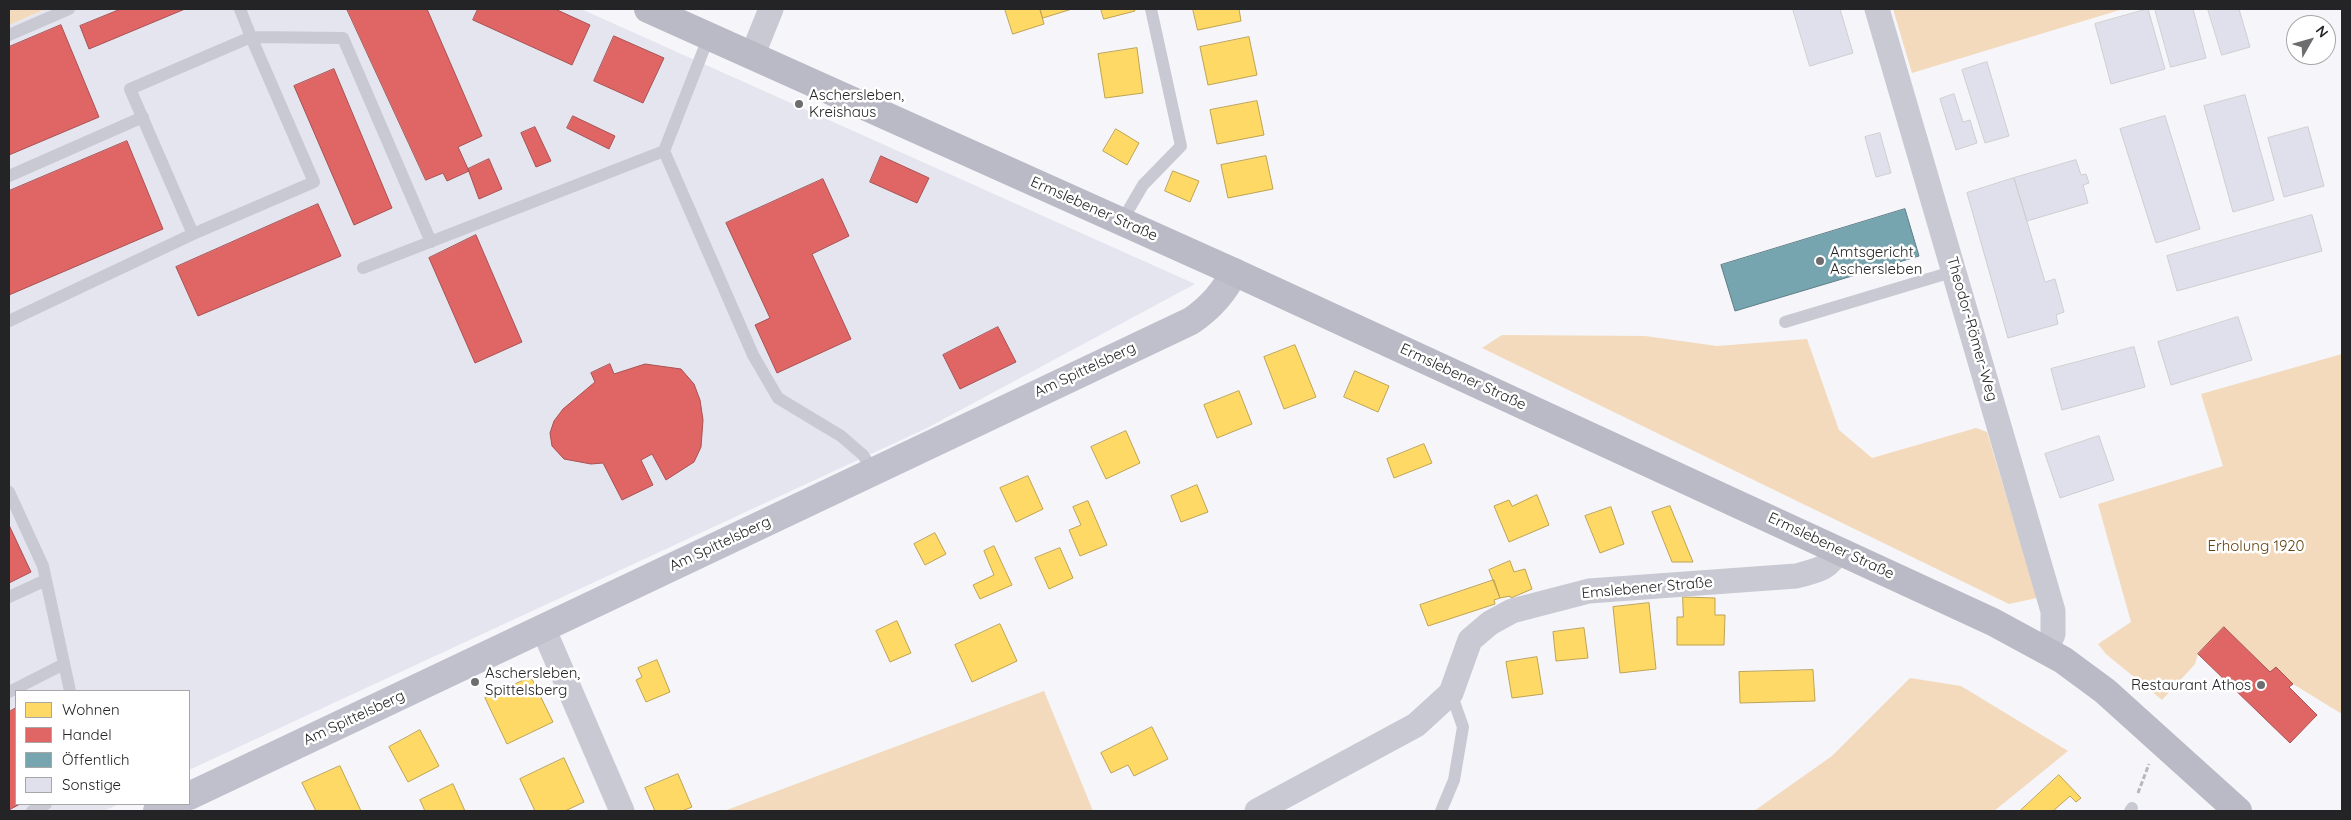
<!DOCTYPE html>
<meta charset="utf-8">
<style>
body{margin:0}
#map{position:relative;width:2351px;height:820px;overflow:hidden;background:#f5f5fa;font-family:Quicksand,sans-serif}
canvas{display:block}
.frame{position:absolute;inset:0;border:10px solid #242426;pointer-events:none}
.legend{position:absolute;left:15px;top:690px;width:175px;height:115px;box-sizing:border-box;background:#fff;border:1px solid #a7a7a8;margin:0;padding:6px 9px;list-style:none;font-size:15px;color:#242426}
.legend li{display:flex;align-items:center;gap:10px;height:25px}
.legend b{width:25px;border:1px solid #a7a7a8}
.north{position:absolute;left:2286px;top:15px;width:50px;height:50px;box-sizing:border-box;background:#fff;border:1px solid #a7a7a8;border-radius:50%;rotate:52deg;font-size:14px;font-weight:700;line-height:20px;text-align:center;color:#242426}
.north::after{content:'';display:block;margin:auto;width:18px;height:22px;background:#6d6d70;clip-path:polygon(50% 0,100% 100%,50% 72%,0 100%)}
</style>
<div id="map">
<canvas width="2351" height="820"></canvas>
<div class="frame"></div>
<ul class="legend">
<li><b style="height:14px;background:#ffd966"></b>Wohnen</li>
<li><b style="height:14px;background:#e06666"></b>Handel</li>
<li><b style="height:14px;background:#76a5af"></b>Öffentlich</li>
<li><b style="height:14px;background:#e0e0ed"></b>Sonstige</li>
</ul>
<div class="north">N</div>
</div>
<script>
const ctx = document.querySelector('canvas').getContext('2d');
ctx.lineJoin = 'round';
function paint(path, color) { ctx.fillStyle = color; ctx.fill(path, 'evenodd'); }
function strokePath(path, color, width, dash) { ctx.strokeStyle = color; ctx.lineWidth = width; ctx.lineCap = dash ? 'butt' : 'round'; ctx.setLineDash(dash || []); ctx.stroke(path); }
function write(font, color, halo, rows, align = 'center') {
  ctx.font = font + ' Quicksand,sans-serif'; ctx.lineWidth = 5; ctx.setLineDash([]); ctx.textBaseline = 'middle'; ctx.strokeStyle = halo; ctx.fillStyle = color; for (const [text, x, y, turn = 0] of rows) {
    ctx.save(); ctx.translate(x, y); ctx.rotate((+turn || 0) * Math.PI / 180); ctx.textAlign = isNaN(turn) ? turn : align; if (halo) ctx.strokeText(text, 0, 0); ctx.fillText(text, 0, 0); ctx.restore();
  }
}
const built = new Path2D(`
 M 43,9 L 581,9 L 1195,284 L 927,428 L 189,770 L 189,691 L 16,691 L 16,804 L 119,804 L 104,811 L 9,811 L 9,25 L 43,11 Z`);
const green = new Path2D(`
 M 9,9 L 43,9 L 44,10 L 9,25 Z
 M 1893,9 L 2123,9 L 1912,73 Z
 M 1502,335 L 1645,336 L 1717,346 L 1807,339 L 1839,430 L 1872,458 L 1976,428 L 1987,432 L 2037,598 L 2009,604 L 1482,348 Z
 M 2342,354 L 2342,714 L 2293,684 L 2276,667 L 2270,672 L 2225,628 L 2198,654 L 2195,664 L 2162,700 L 2106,654 L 2098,644 L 2131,622 L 2098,504 L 2223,466 L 2201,394 Z
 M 1910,678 L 1961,686 L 2068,751 L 1994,811 L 1754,811 L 1832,756 Z
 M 1044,691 L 1093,811 L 724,811 Z`);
const homes = new Path2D(`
 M 1005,9 L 1040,9 L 1044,24 L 1013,34 Z
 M 1040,9 L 1072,9 L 1043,18 Z
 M 1101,9 L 1134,9 L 1135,11 L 1104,19 Z
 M 1193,9 L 1239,9 L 1241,21 L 1198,30 Z
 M 1249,37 L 1257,75 L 1208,85 L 1200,47 Z
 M 1137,48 L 1143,93 L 1105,98 L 1098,54 Z
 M 1257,101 L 1264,135 L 1217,144 L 1210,110 Z
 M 1116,129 L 1139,143 L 1127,165 L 1103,151 Z
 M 1266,156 L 1273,189 L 1228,198 L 1221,165 Z
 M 1173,171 L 1199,181 L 1190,202 L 1165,191 Z
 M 1295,345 L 1316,397 L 1284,409 L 1264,357 Z
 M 1355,371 L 1389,386 L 1378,412 L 1344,397 Z
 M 1239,391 L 1252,424 L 1217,438 L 1204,405 Z
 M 1126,431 L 1140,463 L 1106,479 L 1091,447 Z
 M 1424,444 L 1432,463 L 1394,478 L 1387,459 Z
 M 1028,476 L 1043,509 L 1016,522 L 1000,488 Z
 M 1197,485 L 1208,512 L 1181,522 L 1171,496 Z
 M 1537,495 L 1549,525 L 1509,542 L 1494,506 L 1509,500 L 1512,506 Z
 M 1088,501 L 1107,545 L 1080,556 L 1069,530 L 1081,525 L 1073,507 Z
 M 1670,506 L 1693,562 L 1672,562 L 1652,512 Z
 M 1611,507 L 1624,544 L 1600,553 L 1585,516 Z
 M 935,533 L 946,554 L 925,565 L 914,544 Z
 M 994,546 L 1012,585 L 980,599 L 973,585 L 994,575 L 984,551 Z
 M 1060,548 L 1073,578 L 1049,589 L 1035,558 Z
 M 1510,561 L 1514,572 L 1525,569 L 1532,589 L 1511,598 L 1510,596 L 1500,598 L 1489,570 Z
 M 1494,580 L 1500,598 L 1494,600 L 1495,604 L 1428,626 L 1420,605 Z
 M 1683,597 L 1715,598 L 1715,615 L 1725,615 L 1724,645 L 1677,645 L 1677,617 L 1683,617 Z
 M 1649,603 L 1656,669 L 1620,673 L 1613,607 Z
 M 897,621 L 911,653 L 890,662 L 876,631 Z
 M 1000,624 L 1017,661 L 972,682 L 955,645 Z
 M 1584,628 L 1588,658 L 1556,661 L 1553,632 Z
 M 1537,657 L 1543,694 L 1512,698 L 1506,662 Z
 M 657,660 L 670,692 L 646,702 L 636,680 L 642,677 L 638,668 Z
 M 1813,670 L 1815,701 L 1740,703 L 1739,672 Z
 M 531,677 L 553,722 L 507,744 L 485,698 Z
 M 1152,727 L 1168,759 L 1134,776 L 1128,765 L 1111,773 L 1101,753 Z
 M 420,730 L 439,766 L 408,782 L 389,747 Z
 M 564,758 L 584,802 L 565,811 L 535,811 L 520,779 Z
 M 340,766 L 361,811 L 316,811 L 302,783 Z
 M 678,774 L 692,807 L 682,811 L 655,811 L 645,788 Z
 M 2059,775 L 2081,798 L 2076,802 L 2070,796 L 2053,811 L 2020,811 Z
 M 453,784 L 465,811 L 425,811 L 420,800 Z`);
const shops = new Path2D(`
 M 121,9 L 185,9 L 89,49 L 80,26 Z
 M 347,9 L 427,9 L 482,136 L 458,147 L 469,171 L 447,181 L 443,173 L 426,180 Z
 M 478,9 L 555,9 L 590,25 L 572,65 L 473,20 Z
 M 61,25 L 99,117 L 9,155 L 9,47 Z
 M 614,36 L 664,58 L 643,103 L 594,81 Z
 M 334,69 L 392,208 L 354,225 L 294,86 Z
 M 573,116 L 615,136 L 609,149 L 567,128 Z
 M 535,127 L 551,161 L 536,167 L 521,133 Z
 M 127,141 L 163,229 L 9,295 L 9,191 Z
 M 881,156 L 929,178 L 917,203 L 870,182 Z
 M 489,159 L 502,189 L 479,199 L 468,169 Z
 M 823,179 L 849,236 L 812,254 L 851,339 L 777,373 L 755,325 L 770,318 L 726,223 Z
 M 318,204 L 341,256 L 198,316 L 176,267 Z
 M 476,235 L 522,342 L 475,363 L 429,258 Z
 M 998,327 L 1016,362 L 960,389 L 943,355 Z
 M 610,364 L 614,374 L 645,364 L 681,369 L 694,384 L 700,400 L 703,420 L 701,447 L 694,462 L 666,480 L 652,454 L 641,460 L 653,485 L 622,500 L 603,463 L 591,464 L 564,459 L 552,446 L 550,433 L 554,421 L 563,409 L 595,382 L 591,373 Z
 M 9,525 L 31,572 L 9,583 Z
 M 2224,627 L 2270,672 L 2276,667 L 2293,684 L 2289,687 L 2317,715 L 2290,743 L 2198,654 Z
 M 16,708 L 16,804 L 20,804 L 9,810 L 9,712 Z`);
const public = new Path2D(`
 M 1905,209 L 1919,256 L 1735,311 L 1721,265 Z`);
const building = new Path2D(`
 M 1793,9 L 1840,9 L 1853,53 L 1810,66 Z
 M 2148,9 L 2165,69 L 2111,84 L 2095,24 Z
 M 2155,9 L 2193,9 L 2206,58 L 2171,67 Z
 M 2208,9 L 2239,9 L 2250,47 L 2222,55 Z
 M 1987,62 L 2009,136 L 1985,143 L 1962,70 Z
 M 1954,94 L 1963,122 L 1970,120 L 1977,143 L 1956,150 L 1940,99 Z
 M 2245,95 L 2274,200 L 2233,212 L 2204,106 Z
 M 2165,116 L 2200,229 L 2156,243 L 2120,129 Z
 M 2308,127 L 2324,186 L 2284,197 L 2268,138 Z
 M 1880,133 L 1891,173 L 1876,177 L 1865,137 Z
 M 2076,160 L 2081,175 L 2086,174 L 2089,183 L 2083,185 L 2088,203 L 2027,221 L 2014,178 Z
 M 2014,178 L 2045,282 L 2055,279 L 2064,312 L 2056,315 L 2058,324 L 2008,338 L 1967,193 Z
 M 2312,215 L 2322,251 L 2177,291 L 2167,256 Z
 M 2238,317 L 2252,360 L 2171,385 L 2158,342 Z
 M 2134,347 L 2145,387 L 2062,410 L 2051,369 Z
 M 2099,436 L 2114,480 L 2060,498 L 2045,454 Z`);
const path = new Path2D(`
 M 2138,793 L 2149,764`);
const lane = new Path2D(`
 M 240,9 L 251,37 L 343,38 L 431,242
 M 9,35 L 69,9
 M 709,36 L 664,151 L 753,355 L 778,398 L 841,436 L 863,455 L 873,471
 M 251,37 L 314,182 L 193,234 L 130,89 Z
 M 9,176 L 143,117
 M 1122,221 L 1143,185 L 1181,146 L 1151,9
 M 363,268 L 664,151
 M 9,321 L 193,234
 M 1785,322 L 1955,271
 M 9,492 L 43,566 L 70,691
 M 9,597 L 46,580
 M 9,692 L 64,664
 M 32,811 L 46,804
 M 1441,811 L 1454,780 L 1463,727 L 1451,693
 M 2130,811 L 2132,808`);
const street = new Path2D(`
 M 1877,9 L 2053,611 L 2053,634 L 2046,651
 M 752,56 L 771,9
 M 543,628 L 622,811
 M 1257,811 L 1416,725 L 1451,693 L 1470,640 L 1490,623 L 1512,611 L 1589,591 L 1796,576 C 1818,570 1827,570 1839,550`);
const secondary = new Path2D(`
 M 189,796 L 1191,321 C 1210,308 1224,293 1234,272
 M 157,811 L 173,804`);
const primary = new Path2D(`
 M 648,9 L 1234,272 L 1993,622 L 2063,660 L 2105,691 L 2238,811`);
const markers = [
 [799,104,5,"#6d6d70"],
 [1820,261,5,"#6d6d70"],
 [475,682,5,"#6d6d70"],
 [2261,685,5,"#6d6d70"]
];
const poiNames = [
 ["Aschersleben,",809,95],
 ["Kreishaus",809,112],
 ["Amtsgericht",1830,252],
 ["Aschersleben",1830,269],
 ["Aschersleben,",485,673],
 ["Spittelsberg",485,690],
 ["Restaurant Athos",2251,685,"right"]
];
const streetNames = [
 ["Ermslebener Straße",1094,209,24],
 ["Theodor-Römer-Weg",1972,329,74],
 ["Am Spittelsberg",1085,370,-25],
 ["Ermslebener Straße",1463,377,25],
 ["Am Spittelsberg",720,544,-25],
 ["Ermslebener Straße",1831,546,25],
 ["Emslebener Straße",1647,588,-5],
 ["Am Spittelsberg",354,718,-25]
];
const parkNames = [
 ["Erholung 1920",2256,546]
];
paint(built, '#e5e5ef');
paint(green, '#f3dabc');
paint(homes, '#ffd966');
strokePath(homes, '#bda353', 1);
paint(shops, '#e06666');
strokePath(shops, '#a85253', 1);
paint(public, '#76a5af');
strokePath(public, '#5d7e86', 1);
paint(building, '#e0e0ed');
strokePath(building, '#ceced1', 1);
strokePath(path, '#b7b7be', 3, [5, 2.5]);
strokePath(lane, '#c9c9d4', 12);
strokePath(street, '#c9c9d4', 25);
strokePath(secondary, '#c0c0cd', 28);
strokePath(primary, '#babac6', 28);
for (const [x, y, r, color] of markers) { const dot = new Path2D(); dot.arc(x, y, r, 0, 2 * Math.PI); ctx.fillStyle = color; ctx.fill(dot); strokePath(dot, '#fff', 2); }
write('15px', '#242426', '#fff', poiNames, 'left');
write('15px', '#242426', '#fff', streetNames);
write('15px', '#63410f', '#fff', parkNames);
</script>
